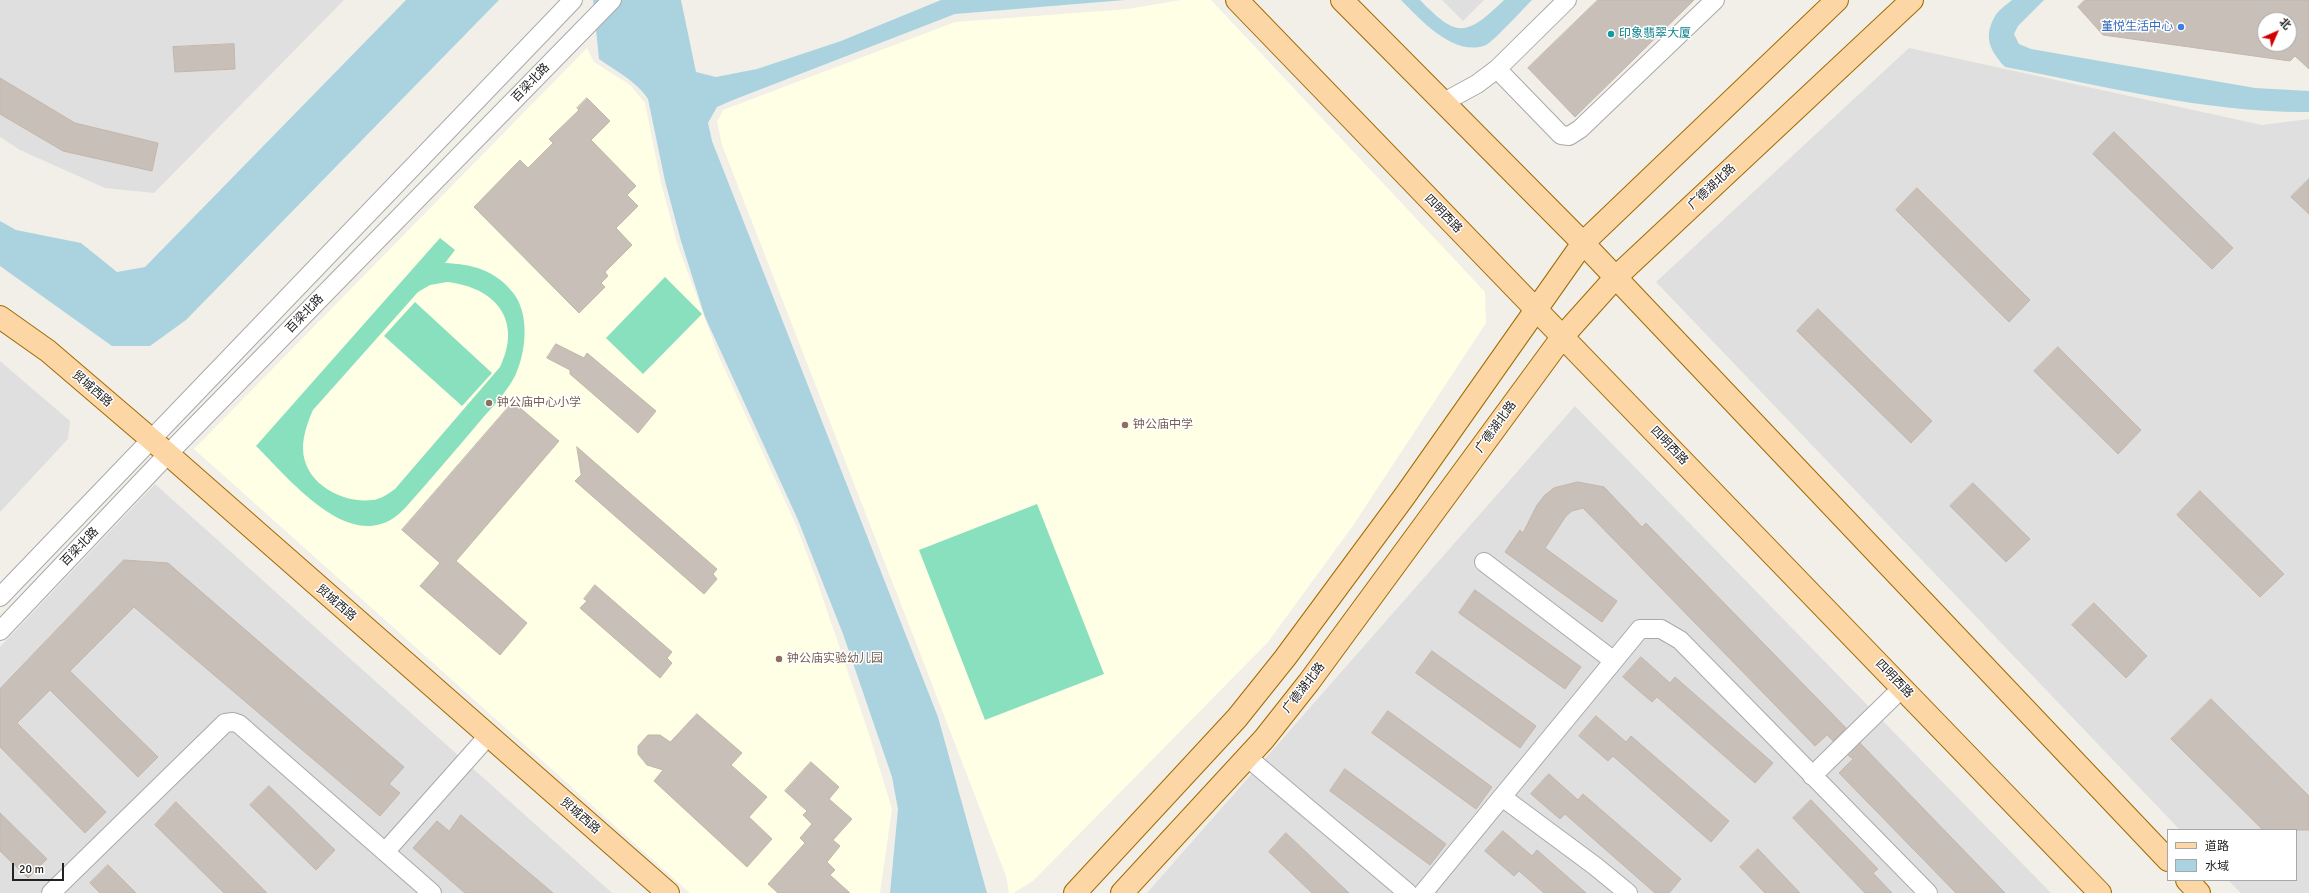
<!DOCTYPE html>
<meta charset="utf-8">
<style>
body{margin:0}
#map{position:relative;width:2309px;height:893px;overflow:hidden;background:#f2efe9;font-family:Signika,"Noto Sans SC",sans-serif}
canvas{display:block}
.legend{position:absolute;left:2167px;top:829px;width:130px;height:52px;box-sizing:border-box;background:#fff;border:1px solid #a7a7a7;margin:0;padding:5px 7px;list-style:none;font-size:12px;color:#222}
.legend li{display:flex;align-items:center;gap:8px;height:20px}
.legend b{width:20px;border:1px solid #a7a7a7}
.north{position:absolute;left:2257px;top:12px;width:40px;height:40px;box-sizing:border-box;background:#fff;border:1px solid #a7a7a7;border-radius:50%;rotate:45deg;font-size:11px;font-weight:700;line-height:16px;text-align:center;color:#222}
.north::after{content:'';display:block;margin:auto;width:14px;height:18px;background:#d40000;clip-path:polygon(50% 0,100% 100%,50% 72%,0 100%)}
.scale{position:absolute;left:12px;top:863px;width:52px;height:18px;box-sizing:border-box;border:2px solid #222;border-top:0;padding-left:5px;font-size:12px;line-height:14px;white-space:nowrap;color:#222;-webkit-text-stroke:3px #fff;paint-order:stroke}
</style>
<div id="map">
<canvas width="2309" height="893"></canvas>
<ul class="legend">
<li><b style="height:5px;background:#fcd6a4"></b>道路</li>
<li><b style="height:11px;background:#aad3df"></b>水域</li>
</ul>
<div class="north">北</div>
<div class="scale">20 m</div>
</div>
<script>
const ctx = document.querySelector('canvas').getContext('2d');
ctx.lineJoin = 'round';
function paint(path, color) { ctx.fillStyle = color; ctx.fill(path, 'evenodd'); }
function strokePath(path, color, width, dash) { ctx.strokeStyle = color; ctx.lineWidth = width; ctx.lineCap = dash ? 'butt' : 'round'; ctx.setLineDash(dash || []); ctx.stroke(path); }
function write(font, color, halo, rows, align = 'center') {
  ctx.font = font + ' Signika,"Noto Sans SC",sans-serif'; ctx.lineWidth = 3; ctx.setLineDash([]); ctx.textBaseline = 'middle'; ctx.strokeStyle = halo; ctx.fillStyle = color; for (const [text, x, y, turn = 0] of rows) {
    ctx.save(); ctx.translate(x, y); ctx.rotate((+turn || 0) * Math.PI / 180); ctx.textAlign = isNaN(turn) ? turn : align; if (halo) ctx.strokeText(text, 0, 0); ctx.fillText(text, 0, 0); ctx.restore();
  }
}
const residential = new Path2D(`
 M 0,0 L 344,0 L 154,193 L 105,188 L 20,150 L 0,137 Z
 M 1442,0 L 1484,0 L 1463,21 Z
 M 1909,48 L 2262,125 L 2309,119 L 2309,893 L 2241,893 L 2228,880 L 2296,880 L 2296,830 L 2180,830 L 1656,282 Z
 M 0,361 L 70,421 L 68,439 L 0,512 Z
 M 1575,406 L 2051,893 L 1147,893 Z
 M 155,484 L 612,893 L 0,893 L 0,647 Z`);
const education = new Path2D(`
 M 1181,0 L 1211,0 L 1485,292 L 1486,323 L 1352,527 L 1268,642 L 1033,881 L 1013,893 L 1009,893 L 1006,876 L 913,635 L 722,145 L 717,122 L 723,110 L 955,22 L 1128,9 Z
 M 587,48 L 594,62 L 630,85 L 645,103 L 661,183 L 677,243 L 719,357 L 796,525 L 817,581 L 870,737 L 892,809 L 880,893 L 690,893 L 194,449 Z`);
const pitch = new Path2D(`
 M 440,238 L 455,250 L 445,263 C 472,264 496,270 514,294 C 530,316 526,352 515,376 C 505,395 489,410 476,426 C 453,453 430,480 406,507 C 402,511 397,516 392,519 C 344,549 286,475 256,446 ZM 447,282 C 495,287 523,320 500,367 L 395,489 C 388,494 381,499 373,500 C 342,504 303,483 303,448 C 303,435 308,421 313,410 L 418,292 L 430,285 Z
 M 665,277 L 702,314 L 643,374 L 606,338 Z
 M 415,302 L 492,373 L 462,406 L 384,336 Z
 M 1037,504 L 1104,674 L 985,720 L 919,550 Z`);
const water = new Path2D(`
 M 406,0 L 499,0 L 186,320 L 150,346 L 112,346 L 0,266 L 0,221 L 16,230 L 81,243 L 117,272 L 145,267 Z
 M 593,0 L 681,0 L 696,72 L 716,77 L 757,69 L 841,41 L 941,0 L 1125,0 L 955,14 L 733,100 L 717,107 L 708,123 L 712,141 L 938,717 L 987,893 L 890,893 L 898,809 L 892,777 L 843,634 L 798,520 L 705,317 L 681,241 L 665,181 L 648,99 C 636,81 616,71 599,59 Z
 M 1401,0 L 1420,0 C 1457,38 1466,37 1504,0 L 1532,0 C 1524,8 1494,41 1486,45 C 1454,58 1420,19 1401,0 Z
 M 2012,0 L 2044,0 L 2018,26 L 2014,34 L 2019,44 L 2031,49 L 2255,88 L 2309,91 L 2309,112 C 2206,113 2105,86 2005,67 C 1991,52 1983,38 1994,18 C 1997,11 2006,5 2012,0 Z`);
const building = new Path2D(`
 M 1598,0 L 1694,0 L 1575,117 L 1528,68 Z
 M 2085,0 L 2309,0 L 2309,69 L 2295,56 L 2290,61 L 2103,35 L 2078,7 ZM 2265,20 L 2289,20 L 2289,44 L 2265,44 Z
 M 234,44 L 235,69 L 175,72 L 173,47 Z
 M 0,78 L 75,123 L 158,143 L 152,171 L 63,151 L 0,114 Z
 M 587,98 L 610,121 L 591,140 L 636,186 L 627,195 L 638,206 L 616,228 L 632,245 L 605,272 L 608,276 L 601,283 L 605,287 L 579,313 L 474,207 L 520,160 L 528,168 L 553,143 L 549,139 L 579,110 L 577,108 Z
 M 2114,132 L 2233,248 L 2212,269 L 2093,154 Z
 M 2309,179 L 2309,214 L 2291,197 Z
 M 1917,188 L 2030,300 L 2009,322 L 1896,210 Z
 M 1818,309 L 1932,421 L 1911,443 L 1797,331 Z
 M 556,344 L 584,358 L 587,353 L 656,411 L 638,433 L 570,374 L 570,370 L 547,358 Z
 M 2058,347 L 2141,430 L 2118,454 L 2034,371 Z
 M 513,402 L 559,441 L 456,561 L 527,623 L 500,655 L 420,586 L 440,563 L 402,530 Z
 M 577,447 L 717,569 L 713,574 L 717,579 L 704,594 L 575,481 L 581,475 Z
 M 1578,482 L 1604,487 L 1642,527 L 1646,523 L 1846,728 L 1833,741 L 1827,735 L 1815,746 L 1583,508 L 1572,511 L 1566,516 L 1545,548 L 1617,601 L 1602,622 L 1505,552 L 1520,530 L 1523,533 L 1537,505 L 1545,495 L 1554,488 Z
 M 1973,483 L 2030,539 L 2006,562 L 1950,506 Z
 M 2200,491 L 2284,574 L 2260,597 L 2177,515 Z
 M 124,560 L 168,563 L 404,767 L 389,784 L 400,793 L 380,816 L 134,607 L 70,671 L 158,757 L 138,777 L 50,690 L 17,723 L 106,812 L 85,833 L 0,747 L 0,689 Z
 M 595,585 L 672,652 L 667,658 L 672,663 L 660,678 L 580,608 L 587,601 L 584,599 Z
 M 1475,590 L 1581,667 L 1565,689 L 1459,613 Z
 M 2094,603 L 2147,656 L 2126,678 L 2072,625 Z
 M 1432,651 L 1536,726 L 1520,748 L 1416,673 Z
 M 1641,657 L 1670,683 L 1675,677 L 1773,763 L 1755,783 L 1657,697 L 1652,702 L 1623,677 Z
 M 2211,699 L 2309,796 L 2309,830 L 2263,830 L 2171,739 Z
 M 1388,711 L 1492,787 L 1476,809 L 1372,733 Z
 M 697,714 L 742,753 L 731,765 L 767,797 L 749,817 L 772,839 L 747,867 L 654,781 L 663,770 L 647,765 L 638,754 L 638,746 L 648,735 L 660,735 L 670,742 Z
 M 1596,716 L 1626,742 L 1631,736 L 1729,821 L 1711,842 L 1613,756 L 1608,761 L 1579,736 Z
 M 1860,743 L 2005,893 L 1956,893 L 1839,773 L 1853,759 L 1848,755 Z
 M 811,762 L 839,787 L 829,799 L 852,819 L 833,840 L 840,846 L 827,862 L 835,870 L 830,875 L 850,893 L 778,893 L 768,884 L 805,843 L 800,838 L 812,824 L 803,815 L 807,811 L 785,791 Z
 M 1345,769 L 1446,844 L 1430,865 L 1330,791 Z
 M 1549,774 L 1578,800 L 1583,794 L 1681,879 L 1669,893 L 1655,893 L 1565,814 L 1560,819 L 1531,794 Z
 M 269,786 L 335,850 L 316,870 L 250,805 Z
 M 1811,800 L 1878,869 L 1873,873 L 1892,893 L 1865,893 L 1793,818 Z
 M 176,802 L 267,893 L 224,893 L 155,825 Z
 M 0,813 L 47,859 L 28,878 L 0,851 Z
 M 461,815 L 553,893 L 465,893 L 413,848 L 437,821 L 449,831 Z
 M 1503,831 L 1532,856 L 1537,850 L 1586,893 L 1544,893 L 1519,871 L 1514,876 L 1485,851 Z
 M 1286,833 L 1349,893 L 1312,893 L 1269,852 Z
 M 1758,849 L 1800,893 L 1765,893 L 1740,867 Z
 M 108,865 L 136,893 L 100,893 L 90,883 Z`);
const minor = new Path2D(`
 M 1497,69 L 1561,135 L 1569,136 L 1580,129 L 1715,0
 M 1444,102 L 1477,84 L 1497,69 L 1567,0
 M 1484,562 L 1614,661
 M 0,597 L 573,0
 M 0,631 L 167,455 L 612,0
 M 1247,757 L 1408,893
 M 1812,776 L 1902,688
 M 1502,797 L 1595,866 L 1628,893
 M 385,852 L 488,736
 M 51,893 L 225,723 L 233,722 L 239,724 L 432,893
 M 1423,893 L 1640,629 L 1661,629 L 1680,640 L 1928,893`);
const major = new Path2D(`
 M 1237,0 L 2100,893
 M 1342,0 L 1583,243 L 2168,860
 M 0,317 L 48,351 L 152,440 L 668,893
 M 2187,880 L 2199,893
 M 1075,893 L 1237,718 L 1285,658 L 1404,497 L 1583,243 L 1837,0
 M 1122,893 L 1264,739 L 1309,682 L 1563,336 L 1615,278 L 1912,0`);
const markers = [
 [2181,27,4,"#3f7fe0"],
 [1611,34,4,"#0f9aa8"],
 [489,403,4,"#8d6e63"],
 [1125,425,4,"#8d6e63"],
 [779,659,4,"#8d6e63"]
];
const shopNames = [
 ["堇悦生活中心",2173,27]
];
const cultureNames = [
 ["印象翡翠大厦",1619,34]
];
const streetNames = [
 ["百梁北路",531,83,-46],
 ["广德湖北路",1712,187,-43],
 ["四明西路",1443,214,46],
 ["百梁北路",305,314,-46],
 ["贸城西路",92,389,41],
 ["广德湖北路",1496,427,-54],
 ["四明西路",1669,446,46],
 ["百梁北路",80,547,-46],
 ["贸城西路",336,603,41],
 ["四明西路",1894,679,46],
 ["广德湖北路",1304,688,-52],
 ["贸城西路",580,816,41]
];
const educationNames = [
 ["钟公庙中心小学",497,403],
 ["钟公庙中学",1133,425],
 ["钟公庙实验幼儿园",787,659]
];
paint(residential, '#e0dfdf');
paint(education, '#ffffe5');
paint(pitch, '#88e0be');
paint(water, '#aad3df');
paint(building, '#c7bfb8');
strokePath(building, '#c4b6ab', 1);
strokePath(minor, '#a9a9a9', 20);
strokePath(major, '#a06b00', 24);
strokePath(minor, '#fff', 18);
strokePath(major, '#fcd6a4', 22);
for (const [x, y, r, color] of markers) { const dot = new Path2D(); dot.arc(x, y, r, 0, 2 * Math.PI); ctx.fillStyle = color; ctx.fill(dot); strokePath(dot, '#fff', 1.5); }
write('12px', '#366cbe', '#fff', shopNames, 'right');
write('12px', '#0d838f', '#fff', cultureNames, 'left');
write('12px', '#222', '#fff', streetNames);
write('12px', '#785e54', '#fff', educationNames, 'left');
</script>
